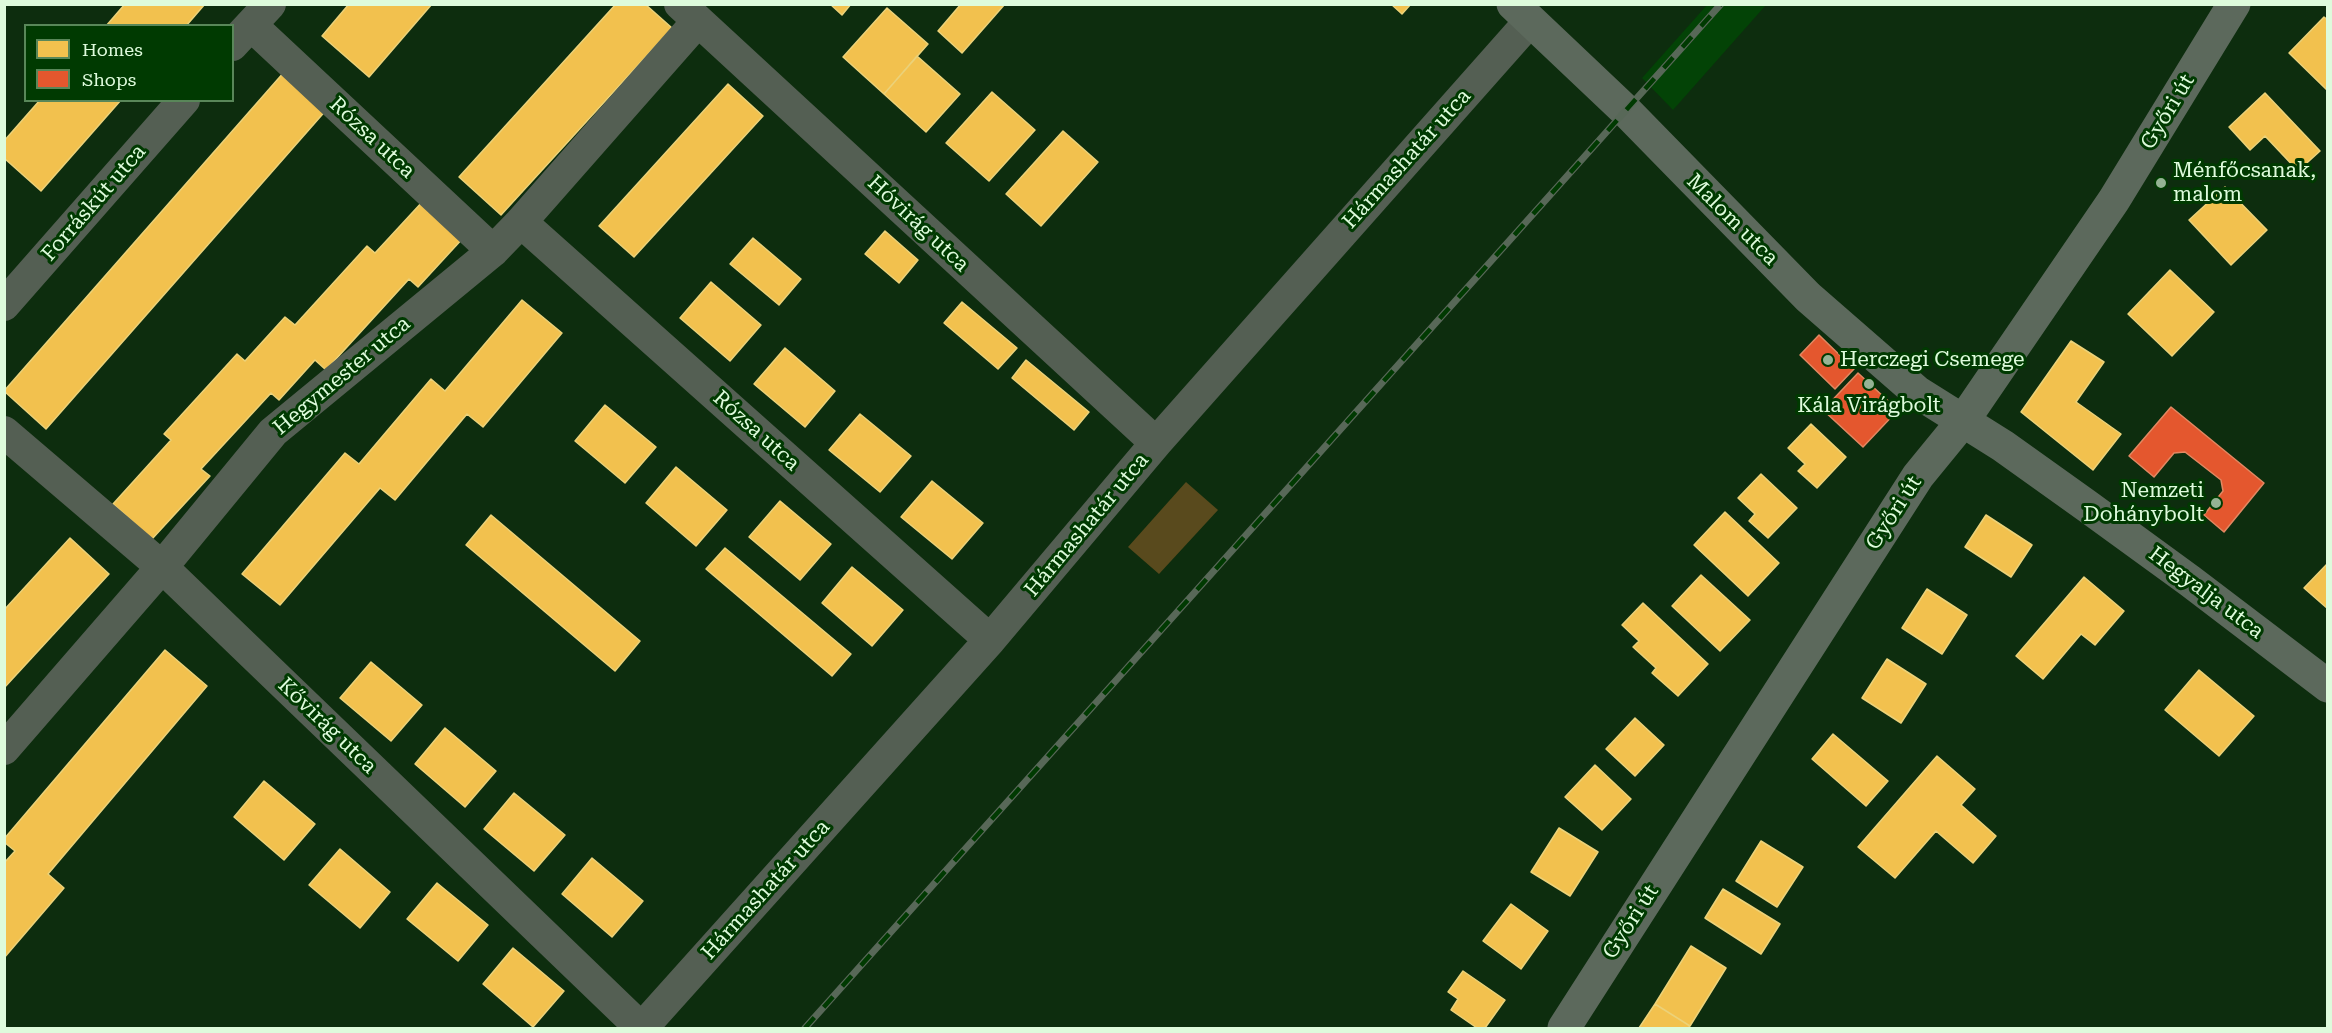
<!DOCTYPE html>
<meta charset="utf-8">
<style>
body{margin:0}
#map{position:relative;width:2332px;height:1033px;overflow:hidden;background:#0d2d0e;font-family:"Roboto Serif",serif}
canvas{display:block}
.frame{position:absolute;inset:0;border:6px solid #defbdc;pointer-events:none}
.legend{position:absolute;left:24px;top:24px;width:210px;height:78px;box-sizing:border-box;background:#003a01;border:2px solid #598759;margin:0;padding:8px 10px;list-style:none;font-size:18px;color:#defbdc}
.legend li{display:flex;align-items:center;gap:12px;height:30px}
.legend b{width:30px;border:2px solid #598759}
</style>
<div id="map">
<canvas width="2332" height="1033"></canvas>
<div class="frame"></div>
<ul class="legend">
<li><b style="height:16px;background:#f2c14e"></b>Homes</li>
<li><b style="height:16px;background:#e4572e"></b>Shops</li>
</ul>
</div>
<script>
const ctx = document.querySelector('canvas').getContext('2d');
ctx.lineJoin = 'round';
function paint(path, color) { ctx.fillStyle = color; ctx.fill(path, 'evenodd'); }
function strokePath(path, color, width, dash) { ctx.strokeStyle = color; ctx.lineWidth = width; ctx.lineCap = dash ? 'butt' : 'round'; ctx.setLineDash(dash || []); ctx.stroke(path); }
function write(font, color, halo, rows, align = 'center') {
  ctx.font = font + ' "Roboto Serif",serif'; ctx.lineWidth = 6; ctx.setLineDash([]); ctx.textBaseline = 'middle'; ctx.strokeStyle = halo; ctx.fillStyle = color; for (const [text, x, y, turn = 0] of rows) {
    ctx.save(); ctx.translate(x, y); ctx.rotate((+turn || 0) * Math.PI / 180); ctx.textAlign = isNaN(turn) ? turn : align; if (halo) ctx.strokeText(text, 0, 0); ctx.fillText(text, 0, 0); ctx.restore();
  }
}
const built = new Path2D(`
 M 1707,5 L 1766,5 L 1673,110 L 1642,78 Z`);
const green = new Path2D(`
 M 1186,482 L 1218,510 L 1159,574 L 1128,547 Z`);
const homes = new Path2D(`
 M 125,4 L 205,4 L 186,26 L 106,26 Z
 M 349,4 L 432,4 L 369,77 L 322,36 Z
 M 616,4 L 645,4 L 672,28 L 501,215 L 459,177 Z
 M 830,4 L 851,4 L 842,15 Z
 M 961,4 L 1005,4 L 962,53 L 938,31 Z
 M 1391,4 L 1411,4 L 1402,14 Z
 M 887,8 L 928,44 L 884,94 L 843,57 Z
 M 2324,17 L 2328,20 L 2328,91 L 2289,53 Z
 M 917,56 L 960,94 L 926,132 L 884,94 Z
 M 285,71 L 328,108 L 46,429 L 4,391 Z
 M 728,84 L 763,116 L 634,257 L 599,226 Z
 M 992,92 L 1035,130 L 989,181 L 946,143 Z
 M 2265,93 L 2320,151 L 2298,171 L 2265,136 L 2250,150 L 2229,127 Z
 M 40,100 L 121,100 L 41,191 L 4,158 L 4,141 Z
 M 1063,131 L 1098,162 L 1041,226 L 1006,194 Z
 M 2225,187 L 2267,230 L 2231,265 L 2189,220 Z
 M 424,200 L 464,237 L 418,287 L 409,279 L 326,370 L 315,360 L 279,400 L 271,393 L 201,469 L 210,476 L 152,539 L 113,504 L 171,440 L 164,434 L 237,354 L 245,361 L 285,317 L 295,325 L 367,246 L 375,253 Z
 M 885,231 L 918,260 L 899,283 L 865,254 Z
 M 753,238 L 801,279 L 779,305 L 730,264 Z
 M 2170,270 L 2214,312 L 2172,356 L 2128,314 Z
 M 711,282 L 761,325 L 730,361 L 680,318 Z
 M 522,300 L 562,333 L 483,427 L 467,414 L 395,500 L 380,488 L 280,605 L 242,574 L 345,453 L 359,464 L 431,379 L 445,391 Z
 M 962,302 L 1017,348 L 998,369 L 944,323 Z
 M 2071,341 L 2104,362 L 2076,402 L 2121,434 L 2093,470 L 2021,412 Z
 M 785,348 L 835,391 L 805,427 L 754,384 Z
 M 1026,360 L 1089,412 L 1074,430 L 1012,378 Z
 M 605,405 L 656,447 L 625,483 L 575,441 Z
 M 860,414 L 911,456 L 880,492 L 829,450 Z
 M 1811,424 L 1846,457 L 1817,488 L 1798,471 L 1805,464 L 1788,448 Z
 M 676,467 L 727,510 L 696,546 L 646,503 Z
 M 1761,474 L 1797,508 L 1768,538 L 1749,521 L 1755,514 L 1738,498 Z
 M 932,481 L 983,523 L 952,559 L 901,517 Z
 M 780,501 L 831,544 L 800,580 L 749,537 Z
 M 1725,512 L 1779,563 L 1748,596 L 1694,545 Z
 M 491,515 L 640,641 L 615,671 L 466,545 Z
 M 1986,515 L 2032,545 L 2011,577 L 1965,547 Z
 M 70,538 L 109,574 L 4,688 L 4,610 Z
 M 725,548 L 851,654 L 832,676 L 706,569 Z
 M 2328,563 L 2328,609 L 2304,588 Z
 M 852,567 L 903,610 L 872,646 L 822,603 Z
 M 1701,575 L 1750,620 L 1720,651 L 1672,606 Z
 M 2084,577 L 2124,611 L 2095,645 L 2081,634 L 2043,679 L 2016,656 Z
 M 1927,589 L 1967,615 L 1942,654 L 1902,628 Z
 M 1643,603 L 1708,664 L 1678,696 L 1652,673 L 1656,668 L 1633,647 L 1639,641 L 1622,625 Z
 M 165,650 L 207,686 L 48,874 L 64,888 L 4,958 L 4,863 L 15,851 L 4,842 L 4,839 Z
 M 1887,659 L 1926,684 L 1901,723 L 1862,698 Z
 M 371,662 L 422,705 L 391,741 L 340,698 Z
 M 2199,670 L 2254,716 L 2219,756 L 2165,710 Z
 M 1635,718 L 1664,745 L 1635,776 L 1606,749 Z
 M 445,728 L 496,771 L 465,807 L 415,764 Z
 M 1833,734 L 1888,781 L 1866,806 L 1812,759 Z
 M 1937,756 L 1975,789 L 1961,805 L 1996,836 L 1973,863 L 1936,831 L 1895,878 L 1858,847 Z
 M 1595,765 L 1631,799 L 1602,830 L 1565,797 Z
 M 264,781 L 315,824 L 284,860 L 234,817 Z
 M 514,793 L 565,835 L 534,871 L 484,829 Z
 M 1559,828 L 1598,852 L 1570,896 L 1531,872 Z
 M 1761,841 L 1803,867 L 1777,907 L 1736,881 Z
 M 340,849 L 390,892 L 360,928 L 309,885 Z
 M 592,858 L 643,901 L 612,937 L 562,894 Z
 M 437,883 L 488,925 L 458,961 L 407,919 Z
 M 1723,889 L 1780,924 L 1761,954 L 1705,918 Z
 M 1511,904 L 1548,931 L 1521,969 L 1483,941 Z
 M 1691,946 L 1726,968 L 1690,1026 L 1655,1004 Z
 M 513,948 L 564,991 L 533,1027 L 483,984 Z
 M 1463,971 L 1505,1000 L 1485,1028 L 1477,1028 L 1451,1010 L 1458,999 L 1448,992 Z
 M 1655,1004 L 1690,1026 L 1688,1028 L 1639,1028 Z`);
const shops = new Path2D(`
 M 1819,335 L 1854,369 L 1835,389 L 1800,355 Z
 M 1858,373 L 1898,410 L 1863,447 L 1823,410 Z
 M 2171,407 L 2264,483 L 2224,532 L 2204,515 L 2223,491 L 2221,480 L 2185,452 L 2174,453 L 2154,477 L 2129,456 Z`);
const street = new Path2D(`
 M 680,4 L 1156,443
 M 251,25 L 493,251
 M 232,45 L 270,4
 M 521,222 L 990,640
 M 4,305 L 184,100
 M 4,432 L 162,567 L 641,1028
 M 4,749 L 162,567 L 273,432 L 493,251 L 521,222 L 698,21
 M 642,1028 L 990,640 L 1156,443 L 1530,21`);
const secondary = new Path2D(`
 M 1513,4 L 1626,111 L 1808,297 L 1917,392 L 2003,446 L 2087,506 L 2190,581 L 2328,686
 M 1564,1028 L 1918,476 L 1963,421 L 2114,200 L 2234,4`);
const rail = new Path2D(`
 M 805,1028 L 1721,4`);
const markers = [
 [2161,183,6,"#95b394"],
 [1828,360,6,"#95b394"],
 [1869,384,6,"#95b394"],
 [2216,503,6,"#95b394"]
];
const streetNames = [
 ["Győri út",2168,112,-59],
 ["Rózsa utca",372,138,43],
 ["Hármashatár utca",1407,159,-48],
 ["Forráskút utca",94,203,-49],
 ["Malom utca",1732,220,45],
 ["Hóvirág utca",918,224,43],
 ["Hegymester utca",342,376,-40],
 ["Rózsa utca",756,431,42],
 ["Győri út",1894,513,-57],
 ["Hármashatár utca",1087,525,-50],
 ["Hegyalja utca",2206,593,37],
 ["Kővirág utca",327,726,44],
 ["Hármashatár utca",766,890,-48],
 ["Győri út",1631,922,-57]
];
const poiNames = [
 ["Ménfőcsanak,",2173,171],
 ["malom",2173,195],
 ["Herczegi Csemege",1840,360],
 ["Kála Virágbolt",1869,406,"center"],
 ["Nemzeti",2204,491,"right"],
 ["Dohánybolt",2204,515,"right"]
];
paint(built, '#034306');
paint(green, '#594a1d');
paint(homes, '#f2c14e');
strokePath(homes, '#ecd279', 1.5);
paint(shops, '#e4572e');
strokePath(shops, '#e28862', 1.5);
strokePath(street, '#545f53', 32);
strokePath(secondary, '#5c695c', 33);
strokePath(rail, '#586858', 7);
strokePath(rail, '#003a01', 4.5, [14]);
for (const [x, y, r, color] of markers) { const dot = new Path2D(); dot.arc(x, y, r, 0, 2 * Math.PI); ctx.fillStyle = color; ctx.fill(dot); strokePath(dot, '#003a01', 2); }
write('21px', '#defbdc', '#003a01', streetNames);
write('21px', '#defbdc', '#003a01', poiNames, 'left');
</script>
